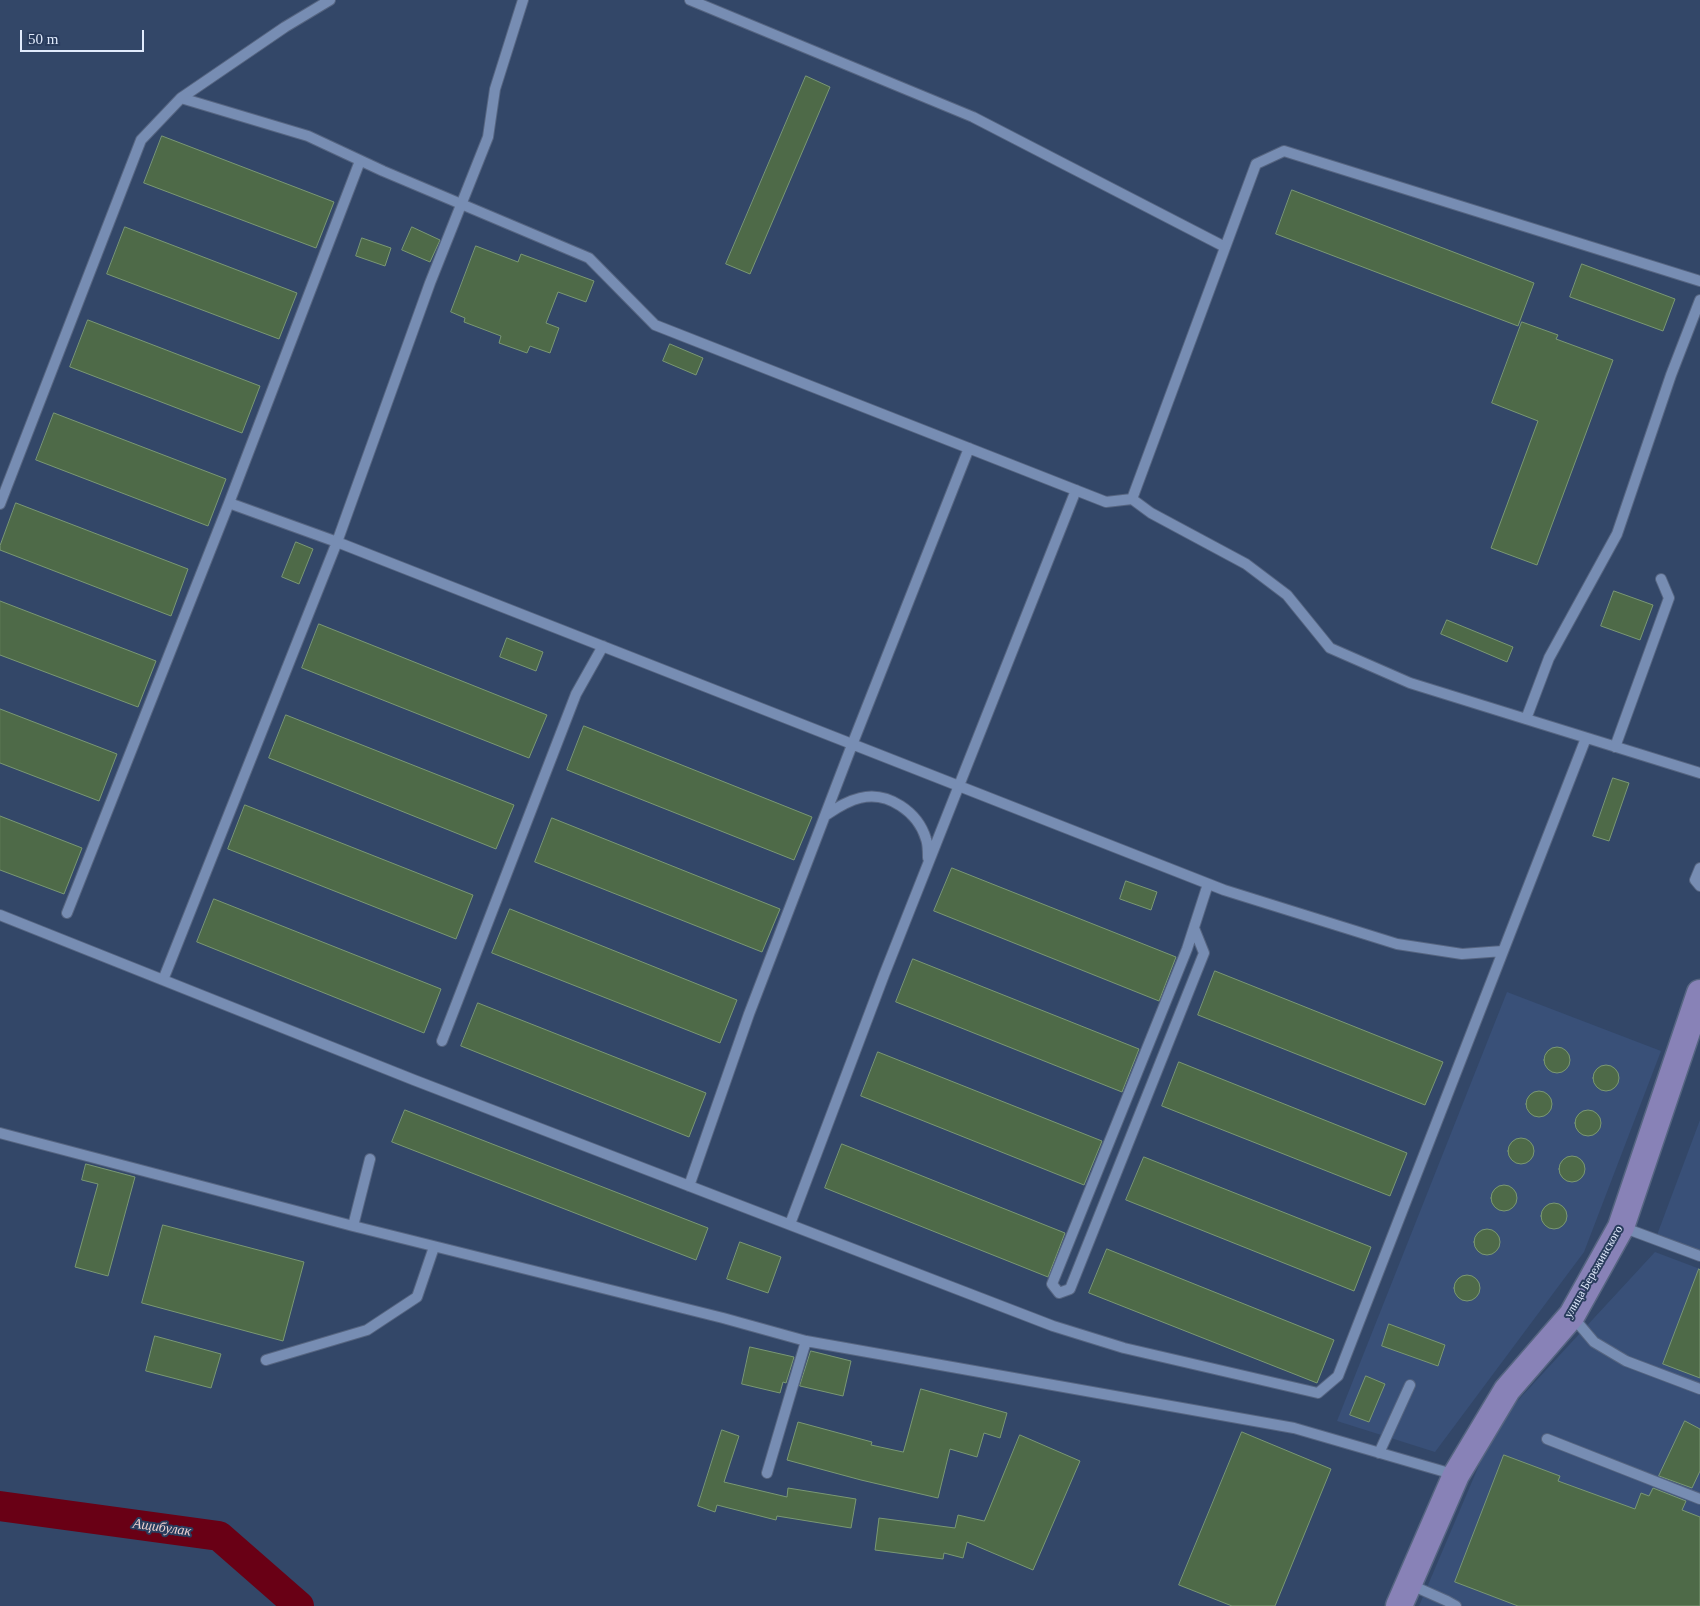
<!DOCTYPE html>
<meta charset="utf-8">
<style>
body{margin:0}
#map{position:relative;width:1700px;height:1606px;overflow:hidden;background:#334768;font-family:Georgia,serif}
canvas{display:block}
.scale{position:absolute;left:20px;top:30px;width:124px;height:22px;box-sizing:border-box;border:2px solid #e1ebfc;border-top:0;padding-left:6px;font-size:15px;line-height:18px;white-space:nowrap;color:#e1ebfc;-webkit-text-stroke:4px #293c5d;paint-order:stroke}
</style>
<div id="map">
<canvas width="1700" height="1606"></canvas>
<div class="scale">50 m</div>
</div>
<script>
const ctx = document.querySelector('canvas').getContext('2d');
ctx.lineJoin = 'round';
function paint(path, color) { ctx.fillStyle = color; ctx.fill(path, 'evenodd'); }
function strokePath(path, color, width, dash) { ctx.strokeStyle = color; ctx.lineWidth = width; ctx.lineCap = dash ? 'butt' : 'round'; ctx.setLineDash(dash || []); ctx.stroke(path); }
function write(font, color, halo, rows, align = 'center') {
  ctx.font = font + ' Georgia,serif'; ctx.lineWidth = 4; ctx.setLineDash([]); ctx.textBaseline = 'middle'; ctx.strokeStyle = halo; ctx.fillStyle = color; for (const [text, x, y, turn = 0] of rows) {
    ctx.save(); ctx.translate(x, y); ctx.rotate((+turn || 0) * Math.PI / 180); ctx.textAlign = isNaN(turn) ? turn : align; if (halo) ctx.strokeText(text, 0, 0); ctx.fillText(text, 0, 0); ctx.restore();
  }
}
const built = new Path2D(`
 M 1507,992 L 1661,1051 L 1584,1252 L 1435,1452 L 1337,1421 Z
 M 1700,1120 L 1700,1252 L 1657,1235 Z
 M 1655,1252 L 1700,1269 L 1700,1606 L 1419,1606 L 1497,1423 Z`);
const river = new Path2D(`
 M 0,1506 L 219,1536 L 299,1606`);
const building = new Path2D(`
 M 806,76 L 830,87 L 750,274 L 726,264 Z
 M 162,136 L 334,202 L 316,248 L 144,183 Z
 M 1292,190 L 1534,283 L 1518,326 L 1276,234 Z
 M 125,227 L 297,293 L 279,339 L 107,274 Z
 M 412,227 L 440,240 L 430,262 L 402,250 Z
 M 362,238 L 391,248 L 385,266 L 356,256 Z
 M 476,246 L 518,262 L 521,254 L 594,281 L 586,302 L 558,292 L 546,323 L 559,328 L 550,353 L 530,346 L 527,353 L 499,343 L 501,336 L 464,322 L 465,318 L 451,312 Z
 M 1582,264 L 1675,299 L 1663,331 L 1570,297 Z
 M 88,320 L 260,386 L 242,433 L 70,367 Z
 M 1522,322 L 1558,335 L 1556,339 L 1613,360 L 1537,565 L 1491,548 L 1538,421 L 1492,403 Z
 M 670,344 L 703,358 L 696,375 L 663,361 Z
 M 54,413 L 226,479 L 208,526 L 36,460 Z
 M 16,503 L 188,569 L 171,616 L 0,550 L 0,546 Z
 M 296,542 L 313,549 L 299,584 L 282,577 Z
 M 1614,591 L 1653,605 L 1640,640 L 1601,626 Z
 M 0,601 L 156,661 L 138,707 L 0,655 Z
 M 1447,620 L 1513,647 L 1507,662 L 1441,634 Z
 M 319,624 L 547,715 L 529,758 L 302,668 Z
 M 507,638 L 543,652 L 536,671 L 500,657 Z
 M 0,709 L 117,754 L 99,801 L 0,763 Z
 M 286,715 L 514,805 L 496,849 L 269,758 Z
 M 584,726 L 812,817 L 794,860 L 567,770 Z
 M 1613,778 L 1629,783 L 1609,841 L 1593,836 Z
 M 245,805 L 473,895 L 456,939 L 228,849 Z
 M 0,816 L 82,848 L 64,894 L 0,870 Z
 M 552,818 L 780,909 L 762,952 L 535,862 Z
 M 952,868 L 1176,957 L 1159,1001 L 934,911 Z
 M 1126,881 L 1157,892 L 1151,910 L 1120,899 Z
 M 214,899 L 441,989 L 424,1033 L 197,942 Z
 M 510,909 L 737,1000 L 720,1043 L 492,953 Z
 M 913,959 L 1139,1049 L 1122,1092 L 896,1002 Z
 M 1215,971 L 1443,1062 L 1425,1105 L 1198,1015 Z
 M 478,1003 L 706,1093 L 689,1137 L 461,1046 Z
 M1544 1060a13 13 0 1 1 26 0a13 13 0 1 1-26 0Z
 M 878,1052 L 1102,1141 L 1084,1185 L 861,1096 Z
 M 1179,1062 L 1407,1153 L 1390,1196 L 1162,1106 Z
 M1593 1078a13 13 0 1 1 26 0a13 13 0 1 1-26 0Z
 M1526 1104a13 13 0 1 1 26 0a13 13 0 1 1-26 0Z
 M 405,1110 L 708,1228 L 696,1260 L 392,1142 Z
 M1575 1123a13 13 0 1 1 26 0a13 13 0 1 1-26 0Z
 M1508 1151a13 13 0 1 1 26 0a13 13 0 1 1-26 0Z
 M 842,1144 L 1065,1233 L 1048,1277 L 825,1188 Z
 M1559 1169a13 13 0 1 1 26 0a13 13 0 1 1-26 0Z
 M 1144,1157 L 1371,1247 L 1354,1291 L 1126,1200 Z
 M 86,1164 L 135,1177 L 108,1276 L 75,1267 L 98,1184 L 82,1180 Z
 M1491 1198a13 13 0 1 1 26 0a13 13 0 1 1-26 0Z
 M1541 1216a13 13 0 1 1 26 0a13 13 0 1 1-26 0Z
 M 163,1225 L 304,1262 L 283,1341 L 142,1303 Z
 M1474 1242a13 13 0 1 1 26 0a13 13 0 1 1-26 0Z
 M 740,1242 L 781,1257 L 768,1293 L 727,1279 Z
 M 1107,1249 L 1334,1340 L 1317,1383 L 1089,1293 Z
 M 1699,1269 L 1700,1270 L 1700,1378 L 1663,1364 Z
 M1454 1288a13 13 0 1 1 26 0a13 13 0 1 1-26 0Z
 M 1389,1324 L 1445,1345 L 1438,1366 L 1382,1346 Z
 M 155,1336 L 221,1354 L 211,1388 L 146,1371 Z
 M 750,1347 L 794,1357 L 786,1383 L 783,1382 L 780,1393 L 742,1384 Z
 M 811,1351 L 851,1361 L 843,1396 L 800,1386 Z
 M 1366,1376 L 1385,1384 L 1369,1422 L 1350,1415 Z
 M 921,1389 L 1007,1413 L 1000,1438 L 984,1433 L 977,1457 L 950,1449 L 938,1498 L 861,1480 L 787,1460 L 798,1422 L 872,1442 L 871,1445 L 903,1452 Z
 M 1685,1421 L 1700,1429 L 1700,1471 L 1692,1488 L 1659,1476 Z
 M 722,1430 L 739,1436 L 724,1482 L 787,1497 L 788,1488 L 856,1499 L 851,1528 L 777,1516 L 776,1520 L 717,1505 L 715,1512 L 698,1506 Z
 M 1242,1432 L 1331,1469 L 1275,1606 L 1232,1606 L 1179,1585 Z
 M 1020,1435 L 1080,1461 L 1033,1570 L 967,1542 L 963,1558 L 944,1553 L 943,1559 L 875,1550 L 879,1518 L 955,1528 L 958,1515 L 984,1521 Z
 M 1504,1455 L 1560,1476 L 1558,1481 L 1635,1509 L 1641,1493 L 1649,1496 L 1653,1488 L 1686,1501 L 1682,1510 L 1700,1517 L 1700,1606 L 1518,1606 L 1455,1582 Z`);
const service = new Path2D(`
 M 690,0 L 973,117 L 1225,247
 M 181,98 L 308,136 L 383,171 L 589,258 L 655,325 L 1106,502 L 1132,499
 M 1700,281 L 1284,151 L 1256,164 L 1132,499 L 1151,513 L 1246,564 L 1287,595 L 1330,648 L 1410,683 L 1700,773
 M 229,503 L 337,542 L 1224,890 L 1397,944 L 1462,954 L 1503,951
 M 0,504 L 141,140 L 181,98 L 285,27 L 330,0
 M 1526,719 L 1549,658 L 1617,534 L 1671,375 L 1700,300
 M 1615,747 L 1669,598 L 1661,579
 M 826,815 C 837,808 847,801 860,798 C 888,791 918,812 926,839 C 928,844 928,852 928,858
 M 1700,868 L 1695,880 L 1700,886
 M 67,913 L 229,503 L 360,161
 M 0,915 L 414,1080 L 1053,1326 L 1124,1348 L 1318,1393 L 1338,1376 L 1586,738
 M 1194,928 L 1204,953 L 1070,1289 L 1059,1293 L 1052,1284 L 1187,949 L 1208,884
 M 163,980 L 337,542 L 430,283 L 488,137 L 495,89 L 523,0
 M 442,1041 L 576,694 L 603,646
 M 0,1133 L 353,1226 L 723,1318 L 806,1341 L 1294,1428 L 1456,1475
 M 689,1186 L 749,1014 L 852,745 L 969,448
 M 790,1224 L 884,975 L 1076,490
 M 353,1226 L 370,1159
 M 1622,1227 L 1700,1256
 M 1572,1316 L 1594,1342 L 1626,1361 L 1700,1389
 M 266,1360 L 367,1330 L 417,1297 L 434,1247
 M 1547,1439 L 1700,1499
 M 1379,1453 L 1410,1385
 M 767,1473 L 806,1341
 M 1409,1584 L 1447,1601 L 1456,1606`);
const secondary = new Path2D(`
 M 1399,1606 L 1456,1475 L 1507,1390 L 1572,1315 L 1621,1227 L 1700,993`);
const streetNames = [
 ["улица Бережинского",1594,1272,-60]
];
const waterNames = [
 ["Ащибулак",162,1528,8]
];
paint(built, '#395078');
strokePath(river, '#690015', 30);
paint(building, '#4e6a48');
strokePath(building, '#7a9874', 1);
strokePath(service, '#566581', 12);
strokePath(secondary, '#566581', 29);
strokePath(service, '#778db3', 10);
strokePath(secondary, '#8882b7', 26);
write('12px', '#e1ebfc', '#293c5d', streetNames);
write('italic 14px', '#eed1d0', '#293c5d', waterNames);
</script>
